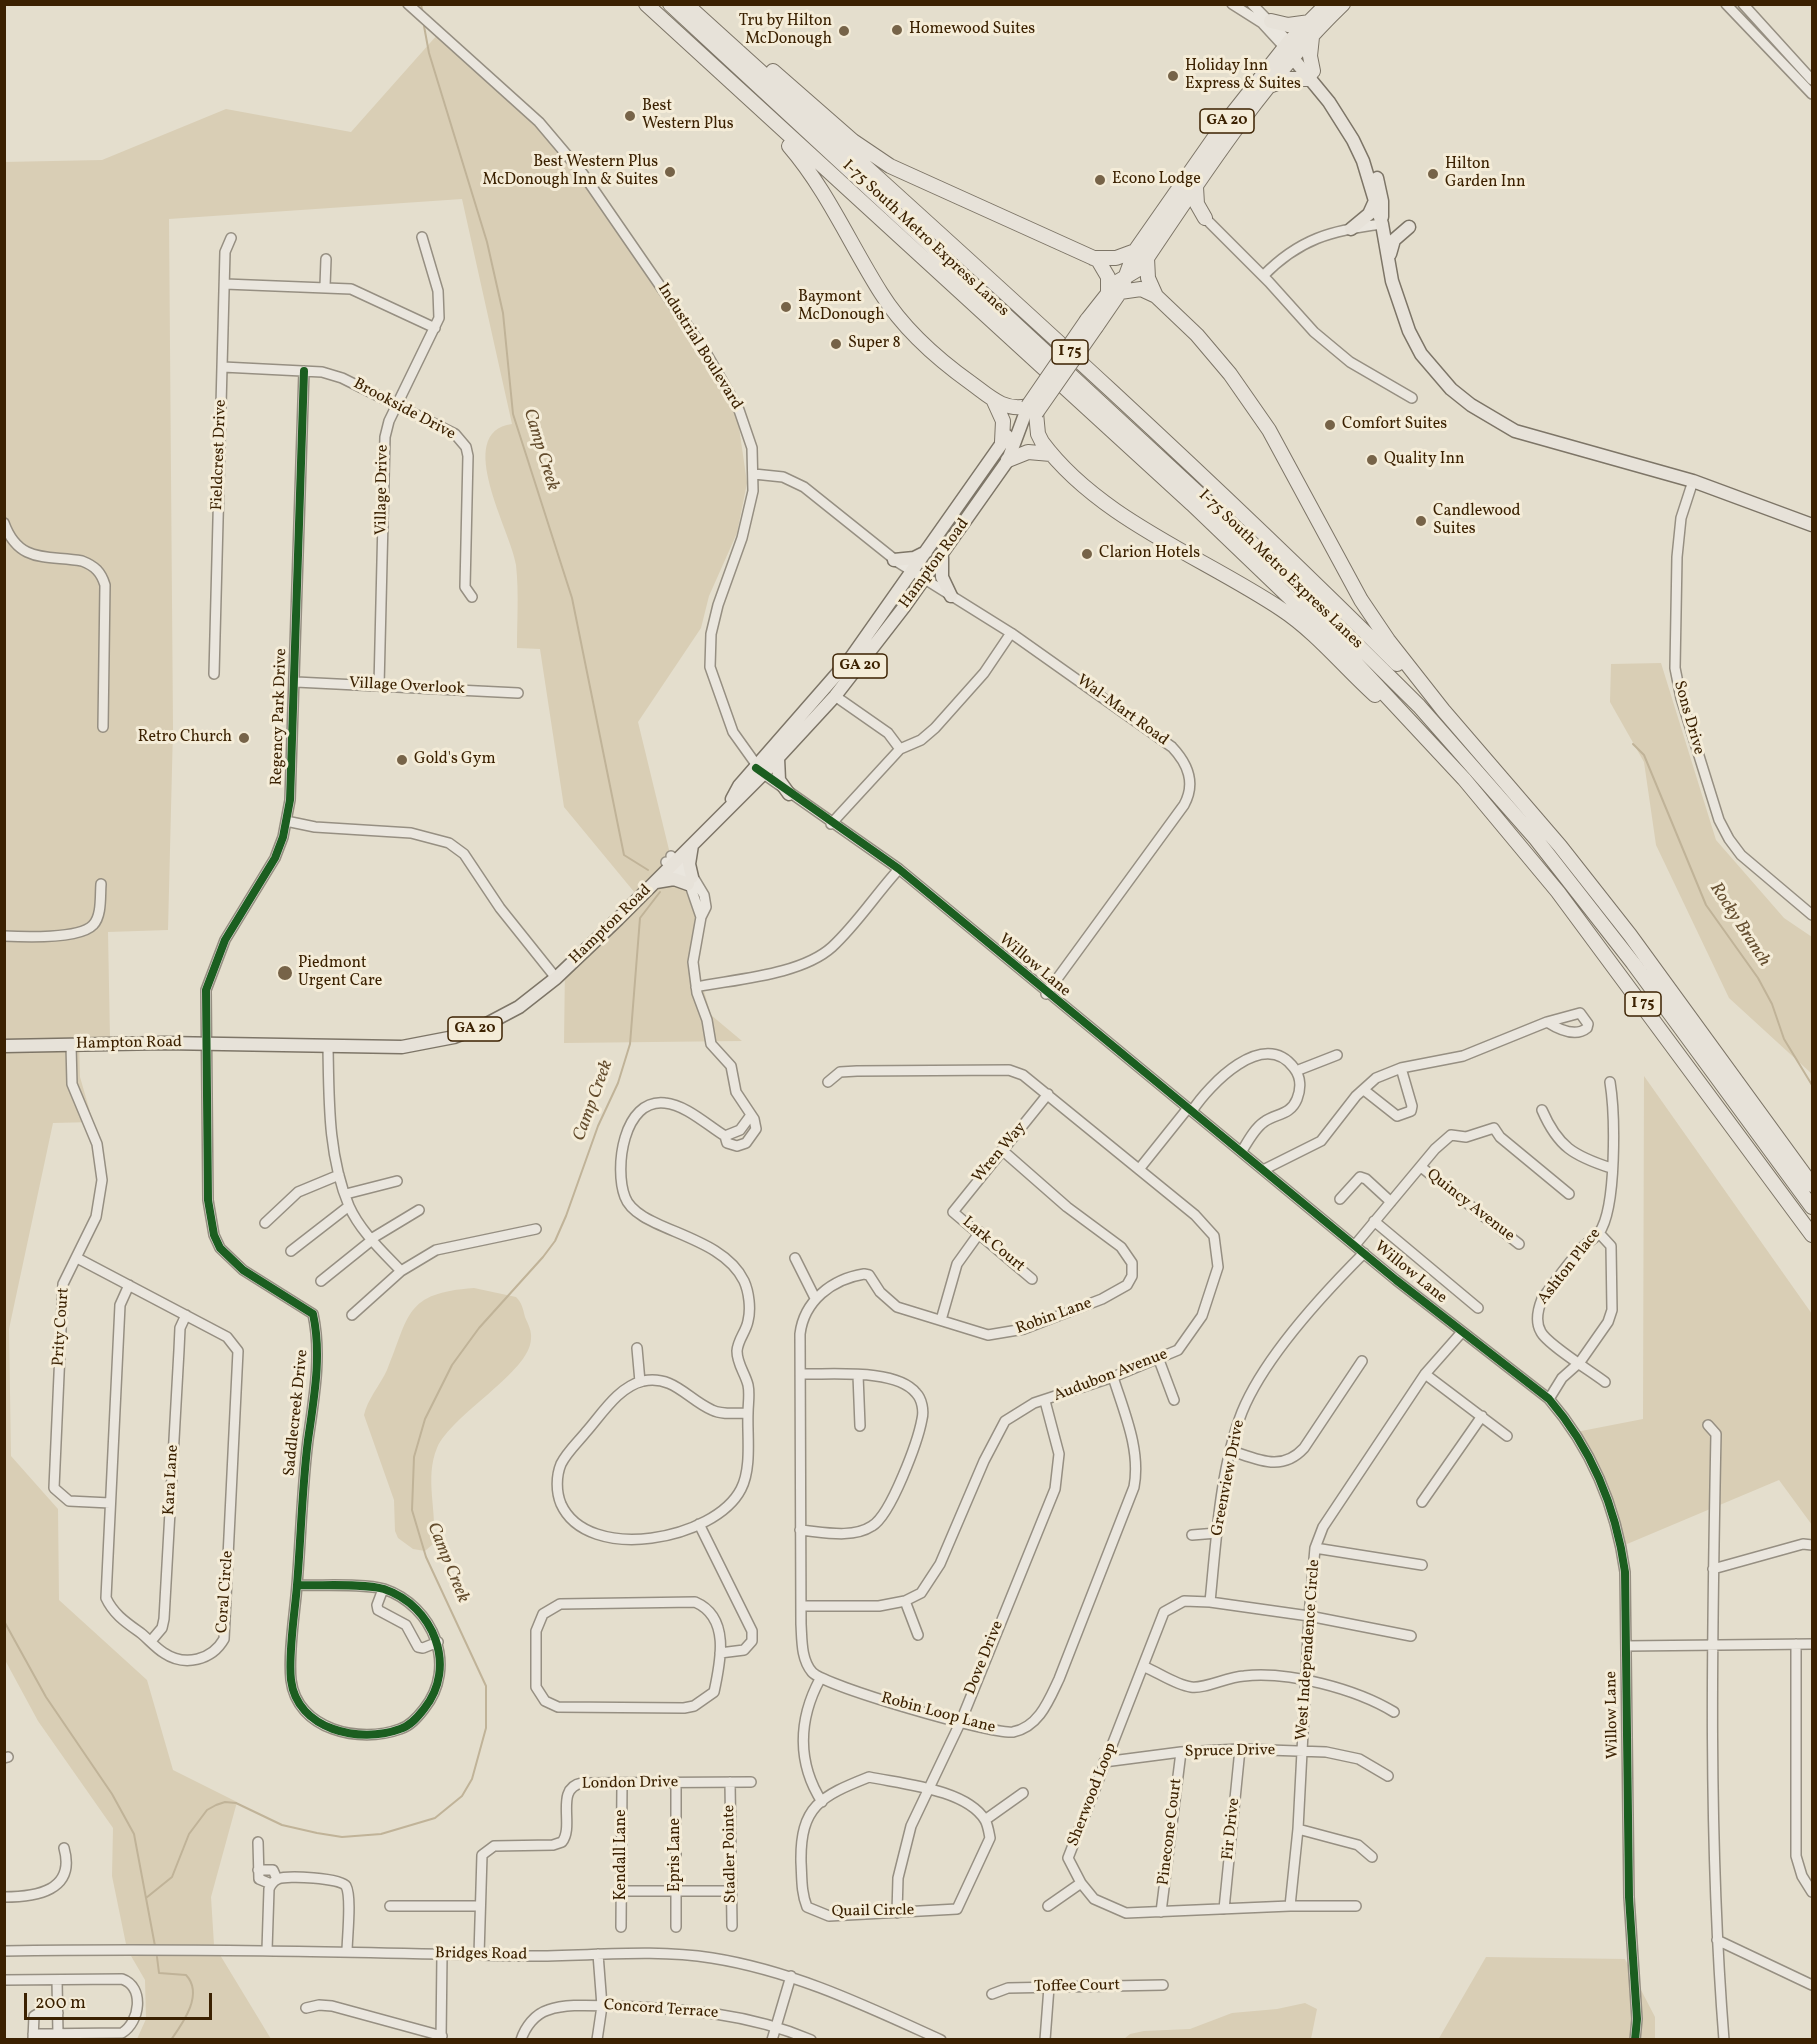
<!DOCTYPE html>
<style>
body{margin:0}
#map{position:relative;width:1817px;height:2044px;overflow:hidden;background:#e4decd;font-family:Vollkorn,serif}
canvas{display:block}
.frame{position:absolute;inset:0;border:6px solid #3b2101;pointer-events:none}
.scale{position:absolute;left:24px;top:1993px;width:188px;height:27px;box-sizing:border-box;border:3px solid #3b2101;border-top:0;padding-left:8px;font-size:18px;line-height:21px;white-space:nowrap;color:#3b2101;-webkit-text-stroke:4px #f4ecd8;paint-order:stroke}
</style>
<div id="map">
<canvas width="1817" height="2044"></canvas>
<div class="frame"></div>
<div class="scale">200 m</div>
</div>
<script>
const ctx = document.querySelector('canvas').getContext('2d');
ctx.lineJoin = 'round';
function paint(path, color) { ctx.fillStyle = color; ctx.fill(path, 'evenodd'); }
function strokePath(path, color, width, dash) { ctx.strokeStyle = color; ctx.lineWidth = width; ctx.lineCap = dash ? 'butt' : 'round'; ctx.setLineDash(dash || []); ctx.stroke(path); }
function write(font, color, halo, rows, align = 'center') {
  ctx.font = font + ' Vollkorn,serif'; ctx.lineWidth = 6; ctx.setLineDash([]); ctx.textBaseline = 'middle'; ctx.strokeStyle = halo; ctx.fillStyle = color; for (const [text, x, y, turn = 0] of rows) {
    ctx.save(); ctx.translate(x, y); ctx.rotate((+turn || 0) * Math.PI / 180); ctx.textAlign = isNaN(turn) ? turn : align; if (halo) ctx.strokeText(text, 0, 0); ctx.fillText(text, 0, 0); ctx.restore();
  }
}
const green = new Path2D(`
 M 438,34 L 539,124 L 598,201 L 712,360 L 737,413 L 747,483 L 737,533 L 709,596 L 701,628 L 638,722 L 671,858 L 707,899 L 695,960 L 711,1015 L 742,1041 L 564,1043 L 565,965 L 635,893 L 564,807 L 540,649 L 517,648 C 517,621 519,592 516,565 C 512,533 452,432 512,424 L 462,199 L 169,219 L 173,729 L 168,930 L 108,932 L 110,1039 L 79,1041 L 80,1077 L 93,1122 L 53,1123 L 9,1329 L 11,1456 L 58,1509 L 59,1600 L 147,1680 L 173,1770 L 237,1802 L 211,1897 L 214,1945 L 271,2039 L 137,2039 L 146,2019 L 145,1980 L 127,1949 L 112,1876 L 113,1828 L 38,1721 L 5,1660 L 4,162 L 102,160 L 226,109 L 351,132 Z
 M 1661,663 L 1716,840 L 1784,918 L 1812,937 L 1812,1074 L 1729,998 L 1656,845 L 1644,762 L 1610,702 L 1611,664 Z
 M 1644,1076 L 1812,1314 L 1812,1525 L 1779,1480 L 1620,1547 L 1614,1502 L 1597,1467 L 1571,1433 L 1643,1419 Z
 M 474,1288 L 516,1297 C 522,1303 523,1309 525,1317 C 528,1324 532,1331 531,1339 C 530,1372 452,1414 437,1448 C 424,1479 438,1512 433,1544 L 425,1551 L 413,1549 L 398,1538 L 395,1531 L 394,1500 L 364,1415 C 367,1400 380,1385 387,1370 C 410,1315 404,1293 474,1288 Z
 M 1486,1957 L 1625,1959 L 1655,2017 L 1655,2039 L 1438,2040 Z
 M 1305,2003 L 1317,2009 L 1311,2039 L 1124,2039 L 1130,2034 L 1144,2031 L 1190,2029 L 1232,2013 L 1277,2009 Z`);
const stream = new Path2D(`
 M 421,4 L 422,10
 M 424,26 L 429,53 L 487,242 L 503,313 L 513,414 L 572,598 L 624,855 L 648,870
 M 1633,744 L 1644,755 L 1706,905 L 1758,978 L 1772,1004 L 1784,1039 L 1812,1085
 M 4,1621 L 46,1697 L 112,1794 L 134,1834 L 155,1946
 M 146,1898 L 172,1877 L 189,1834 L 207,1810 L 216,1805 L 225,1802 L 236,1803 L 282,1825 L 317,1833 L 342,1837 L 381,1834 L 435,1818 L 462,1796 L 472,1779 L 486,1728 L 486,1686 L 426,1557 L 412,1510 L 414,1457 L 425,1419 L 452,1365 L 479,1328 L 543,1257 L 555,1241 L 566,1216 L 598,1126 L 618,1083 L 630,1044 L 640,918 L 660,892
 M 157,1957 L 159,1973 L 186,1975 C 204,1994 183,2023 171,2040`);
const minor = new Path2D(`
 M 408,4 L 539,122 L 583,174 L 705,351 L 739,410 L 752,448 L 753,491 L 742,538 L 718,605 L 711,634 L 710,667 L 733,732 L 758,767
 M 1232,4 L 1262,23 L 1285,48
 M 1252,4 L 1289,42
 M 1726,4 L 1812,94
 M 1743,4 L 1812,80
 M 1205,218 L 1269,282 L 1314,332 L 1350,362 L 1412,398
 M 1263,276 C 1299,239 1332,230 1382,224
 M 225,284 L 351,289 L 435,328
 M 325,286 L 326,259
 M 223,367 L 322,372 L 342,378 L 455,434 L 466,447 L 468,456 L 465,587 L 472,597
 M 754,474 L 783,477 L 804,487 L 899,563 L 1011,633 L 1172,747 C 1188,764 1196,783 1184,805 L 1046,994
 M 1693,481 L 1681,518 L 1677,557 L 1675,668 L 1681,698 L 1719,820 L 1729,839 L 1741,855 L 1812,915
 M 4,523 C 19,564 47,555 82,561 C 95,566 101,572 105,585 L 103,727
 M 214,674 L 225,252 L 231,238
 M 296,682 L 518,693
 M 379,686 L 385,437 L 389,421 L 439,318 L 438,291 L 422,237
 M 835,696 L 888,733 L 900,749
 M 758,770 L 899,869 L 1396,1280 L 1549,1399 C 1592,1449 1616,1507 1625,1572 L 1629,1897 L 1637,2019 L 1635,2040
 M 286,821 L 315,827 L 411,833 L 449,843 L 464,854 L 500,908 L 556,978
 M 831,824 L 900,749 L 921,740 L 935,728 L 984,673 L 1011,633
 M 671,856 L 695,880 L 704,895 L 706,907 L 701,917 L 693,962 L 697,993 L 707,1020 L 711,1044 L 731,1066 L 736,1092 L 754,1119 L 756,1129 L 746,1143 L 737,1146 L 727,1143 L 725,1136 C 707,1125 686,1105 665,1103 C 623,1098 614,1169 625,1197 C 637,1231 721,1233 744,1281 C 749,1292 751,1309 748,1321 C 746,1332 738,1339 737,1351 C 737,1364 745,1373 748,1385 C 750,1394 748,1404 748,1413 C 736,1413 722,1415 712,1410 C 687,1399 674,1375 643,1381 C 618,1387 602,1414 586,1432 C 578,1442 567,1452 561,1464 C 556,1476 556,1492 561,1504 C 588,1564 715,1540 741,1489 C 752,1468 747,1435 748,1413
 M 666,862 L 691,888 L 701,917
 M 4,936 C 23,937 80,939 93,925 C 102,916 100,896 101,884
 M 696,987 C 736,979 801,975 832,947 C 857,924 876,894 899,869
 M 1580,1013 L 1588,1024 L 1587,1028 C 1575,1038 1558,1029 1547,1022 Z
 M 71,1045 L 72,1084 L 97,1144 L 102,1180 L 96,1217 L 63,1284 L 54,1488 L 69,1501 L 110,1503
 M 328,1047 C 329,1101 328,1156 349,1206 C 360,1231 383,1252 401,1271
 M 1296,1071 L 1337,1055
 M 1364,1090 L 1397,1116 L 1411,1111 L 1412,1106 L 1401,1068
 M 1542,1110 C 1558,1147 1574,1156 1611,1168
 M 1192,1111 C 1209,1085 1264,1027 1294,1068 C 1301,1077 1301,1089 1297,1099 C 1290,1116 1276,1113 1264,1122 C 1255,1128 1248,1141 1242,1151
 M 725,1136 L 740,1130 L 751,1115
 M 1002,1150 L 1067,1207 L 1121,1247 L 1132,1263 L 1132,1276 L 1127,1285 L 1102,1299 L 1024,1329 L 988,1335 L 897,1307 L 880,1292 L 869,1275 L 864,1274 C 832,1279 804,1301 800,1334 L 801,1624 C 802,1640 801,1659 812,1672 C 824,1686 993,1735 1013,1732 C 1039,1727 1049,1700 1059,1679 L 1134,1487 C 1141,1450 1124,1412 1113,1377
 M 1421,1167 L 1519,1244
 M 1140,1168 L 1188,1108
 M 1265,1169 L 1321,1141 L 1356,1096 L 1376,1078 L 1401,1068 L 1463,1056 L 1547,1022
 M 346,1194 L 397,1181
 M 1340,1199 L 1360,1177 L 1366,1179 L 1391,1202
 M 1374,1221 L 1478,1308
 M 265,1223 L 298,1192 L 339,1175
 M 371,1239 L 419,1210
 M 1355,1245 L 1435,1149 L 1451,1135 L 1466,1137 L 1494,1128 L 1500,1137 L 1569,1194
 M 291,1251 L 349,1206
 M 77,1258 L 227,1337 L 238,1351 L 224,1639 C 212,1660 185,1667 164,1653 C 156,1648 149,1640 142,1634 C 127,1623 114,1615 106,1598 L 120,1305 L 129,1285
 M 795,1258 L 815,1298
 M 1032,1279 L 953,1212 L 1048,1094
 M 321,1281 L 372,1240
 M 352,1315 L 401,1271 L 436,1250 L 536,1229
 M 941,1320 L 957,1264 L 980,1232
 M 637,1348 L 640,1382
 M 1159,1360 L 1174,1400
 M 1425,1374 L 1507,1436
 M 858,1375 L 860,1426
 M 1605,1382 C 1592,1372 1547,1344 1541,1332 C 1535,1322 1538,1309 1542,1299 C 1555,1282 1567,1264 1582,1248 C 1587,1242 1595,1239 1599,1233 C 1617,1208 1615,1113 1610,1082
 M 1549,1399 L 1562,1378 L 1580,1362 L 1608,1322 L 1612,1310 L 1611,1246 L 1599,1233
 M 1708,1425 L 1716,1434 C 1712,1635 1708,1838 1724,2040
 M 1232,1451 C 1259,1460 1282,1472 1304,1448 L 1362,1361
 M 1422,1502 L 1482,1416
 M 699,1524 L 752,1631 L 752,1641 L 744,1650 L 720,1653
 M 800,1530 C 823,1532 852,1539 872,1526 C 891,1515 918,1441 922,1419 C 924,1411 922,1399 916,1393 C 896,1368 830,1375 801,1374
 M 1192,1535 L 1217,1533
 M 1315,1548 L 1422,1565
 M 1713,1569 L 1803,1544 L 1812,1545
 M 297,1585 C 320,1586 364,1583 384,1589 C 434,1606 458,1667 424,1709 C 417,1718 410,1726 400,1729 C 360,1744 297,1730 291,1680 C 288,1653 295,1612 297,1585 C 301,1536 302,1488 308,1440 C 314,1398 322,1355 313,1314 L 243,1270 L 220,1248 L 214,1235 L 208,1200 L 206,990 L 225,940 L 275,858 L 283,837 L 290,800 L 304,371
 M 383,1589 L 377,1605 L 378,1610 L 406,1625 L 418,1647 L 423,1648 L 438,1642
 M 905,1601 L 918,1635
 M 695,1602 C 730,1617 721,1660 714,1692 L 694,1706 L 684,1708 L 558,1707 L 545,1701 L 536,1687 L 536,1631 L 543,1614 L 560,1604 Z
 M 1210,1602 C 1216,1542 1220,1468 1242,1412 C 1264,1358 1323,1294 1364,1253
 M 801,1606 L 879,1606 L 905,1601 L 921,1593 L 940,1564 L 984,1461 L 1005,1421 L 1034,1403 L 1113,1377 L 1178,1350 L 1202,1316 L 1218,1267 L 1214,1236 L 1195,1215 L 1023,1075 L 1009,1070 L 857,1071 L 840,1072 L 828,1082
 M 151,1641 L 162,1628 L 164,1619 L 179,1350 L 180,1328 L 186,1315
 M 1796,1644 L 1796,1856 L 1802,1876 L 1812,1892
 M 1626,1646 L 1812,1644
 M 1145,1667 C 1159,1673 1176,1685 1191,1687 C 1205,1689 1227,1677 1244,1676 C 1289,1671 1356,1689 1394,1712
 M 820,1679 C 798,1720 797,1763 822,1802
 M 4,1758 L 8,1757
 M 1104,1762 L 1181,1752 L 1240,1749 L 1326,1752 L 1359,1759 L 1388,1776
 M 869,1777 C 902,1784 966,1789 985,1820 C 988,1825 989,1833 990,1838 L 957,1909 L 829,1916 L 807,1907 C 801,1892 802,1878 801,1862 C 800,1806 821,1796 869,1777 Z
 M 730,1782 L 732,1926
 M 985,1820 L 1023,1793
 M 1298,1829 L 1358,1845 L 1372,1857
 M 258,1842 L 259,1879 L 271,1884
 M 258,1870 L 273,1870 L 277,1879
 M 622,1891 L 731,1891
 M 4,1897 C 36,1897 76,1891 64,1848
 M 390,1906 L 479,1906
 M 1048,1906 L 1081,1883
 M 1290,1906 L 1298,1829 L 1309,1616 L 1315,1548 L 1323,1527 L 1425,1374 L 1462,1332
 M 1356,1906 L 1290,1906 L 1126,1913 L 1094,1899 L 1081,1883 L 1068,1858 L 1164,1612 L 1184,1601 L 1210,1602 L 1309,1616 L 1411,1636
 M 1224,1909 L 1240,1749
 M 1161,1912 L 1181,1752
 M 897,1913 L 898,1878 L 911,1826 L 961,1721 L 1055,1489 L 1059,1454 L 1045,1401
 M 621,1927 L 622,1783
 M 676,1927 L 676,1783
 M 1717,1940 L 1812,1985
 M 267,1950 L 269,1889 C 271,1884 273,1881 278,1879 C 287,1875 341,1878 346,1886 C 352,1897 347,1938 347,1952
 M 4,1951 C 177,1948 349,1952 521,1956 C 585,1957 649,1948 712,1958 C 794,1971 866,2006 941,2040
 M 479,1955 L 482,1855 L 494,1846 L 553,1845 L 562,1842 C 575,1826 554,1788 582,1783 L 751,1782
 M 4,1980 L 122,1979 C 145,1987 140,2022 122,2033 L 33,2034
 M 57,1980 L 58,2034
 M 992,1994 L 1008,1988 L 1163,1985
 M 306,2008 L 319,2005 L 332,2006 L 442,2036
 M 33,2039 L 34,2016 L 39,2013 L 58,2013
 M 441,2040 L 442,1955
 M 521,2040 C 525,2027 535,2014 548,2010 C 568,2003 596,2006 617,2006 C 685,2009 748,2013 811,2040
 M 597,2040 L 602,2006 L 598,1954
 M 772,2040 L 791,1976
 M 1045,2040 L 1049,1987`);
const major = new Path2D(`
 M 1287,51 L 1329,102 L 1353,140 L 1363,161 L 1382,224 L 1392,281 L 1409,331 L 1421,354 L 1451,389 L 1471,405 L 1515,431 L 1693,481 L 1812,525
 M 1377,178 L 1382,201 L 1382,217
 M 1351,229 L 1369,214 L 1374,203
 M 1390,254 L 1394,240 L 1409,227
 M 942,557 L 942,577 L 951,596
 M 894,560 L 914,558 L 926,552
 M 778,758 L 779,780 L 789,794
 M 732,799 L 739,786 L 850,659 L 1007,436
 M 692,845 L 689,864 L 692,877
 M 656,882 L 674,879 L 688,884
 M 4,1046 L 164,1043 L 402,1047 L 454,1037 L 485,1025 L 519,1007 L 556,978 L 618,919 L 763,774 L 835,696 L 904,607 L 1008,460 L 1028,406`);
const highway = new Path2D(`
 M 646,4 L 1192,504 L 1339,645 L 1464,779 L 1558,892 L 1812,1235
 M 670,4 L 1295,583 L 1419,706 L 1536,839 L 1633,963 L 1812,1207
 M 686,4 C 926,222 1168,436 1397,664
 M 1271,21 L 1288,25 L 1310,22
 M 1312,37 L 1310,56 L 1313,71
 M 773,71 L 853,141 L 890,166 L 1098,260 L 1108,277 L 1108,293
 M 1272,85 L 1288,79 L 1310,79
 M 789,146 C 827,190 850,244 881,293 C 904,330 936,358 971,383 C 989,396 1004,412 1028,406
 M 1196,187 L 1197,204 L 1205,218
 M 1093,258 L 1116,258 L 1135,251
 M 1147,258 L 1148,278 L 1156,296
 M 1120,292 L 1141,289 L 1156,296 L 1197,335 L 1230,374 L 1269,430 L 1361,600 L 1388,640 L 1443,710 L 1560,846 L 1630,935 L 1812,1185
 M 1087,320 L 1117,282 L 1137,270 L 1147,258 C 1206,170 1266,78 1343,4
 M 1096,327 L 1120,292 L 1135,251 L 1221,128 L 1289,42 L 1327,4
 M 993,399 L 1003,421 L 1002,442
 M 1036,413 L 1038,434 L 1042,442 C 1099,519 1203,557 1281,609 C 1316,632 1344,667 1375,695
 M 1008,460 L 1028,452 L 1051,454`);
const highwayBridge = new Path2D(`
 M 1028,406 L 1087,320
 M 1036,413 L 1096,327`);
const cycleway = new Path2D(`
 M 756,768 L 899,869 L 1396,1280 L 1549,1399 C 1592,1449 1616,1507 1625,1572 L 1629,1897 L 1637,2019 L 1635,2040
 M 297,1585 C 320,1586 364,1583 384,1589 C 434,1606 458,1667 424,1709 C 417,1718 410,1726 400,1729 C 360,1744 297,1730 291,1680 C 288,1653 295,1612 297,1585 C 301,1536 302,1488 308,1440 C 314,1398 322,1355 313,1314 L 243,1270 L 220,1248 L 214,1235 L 208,1200 L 206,990 L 225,940 L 275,858 L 283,837 L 290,800 L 304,371`);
const markers = [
 [897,30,6,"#766348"],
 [844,31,6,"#766348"],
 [1173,76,6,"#766348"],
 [630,116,6,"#766348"],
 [670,172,6,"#766348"],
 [1433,174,6,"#766348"],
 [1100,180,6,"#766348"],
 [786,307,6,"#766348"],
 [836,344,6,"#766348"],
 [1330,425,6,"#766348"],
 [1372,460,6,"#766348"],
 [1421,521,6,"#766348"],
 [1087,554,6,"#766348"],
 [244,738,6,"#766348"],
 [402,760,6,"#766348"],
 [285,973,8,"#766348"]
];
const shields = [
 [1227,121,54],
 [1070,352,36],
 [860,666,54],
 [1643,1004,36],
 [475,1029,54]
];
const shieldNames = [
 ["GA 20",1227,121],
 ["I 75",1070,352],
 ["GA 20",860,666],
 ["I 75",1643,1004],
 ["GA 20",475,1029]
];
const poiNames = [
 ["Tru by Hilton",832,22,"right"],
 ["McDonough",832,40,"right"],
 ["Homewood Suites",909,30],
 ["Holiday Inn",1185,67],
 ["Express & Suites",1185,85],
 ["Best",642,107],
 ["Western Plus",642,125],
 ["Best Western Plus",658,163,"right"],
 ["McDonough Inn & Suites",658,181,"right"],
 ["Hilton",1445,165],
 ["Garden Inn",1445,183],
 ["Econo Lodge",1112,180],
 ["Baymont",798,298],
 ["McDonough",798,316],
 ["Super 8",848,344],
 ["Comfort Suites",1342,425],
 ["Quality Inn",1384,460],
 ["Candlewood",1433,512],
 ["Suites",1433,530],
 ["Clarion Hotels",1099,554],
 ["Retro Church",232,738,"right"],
 ["Gold's Gym",414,760],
 ["Piedmont",298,964],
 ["Urgent Care",298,982]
];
const streetNames = [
 ["I-75 South Metro Express Lanes",925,239,43],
 ["Industrial Boulevard",699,347,58],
 ["Brookside Drive",404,410,28],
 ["Fieldcrest Drive",220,455,-88],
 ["Village Drive",383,490,-89],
 ["Hampton Road",935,564,-54],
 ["I-75 South Metro Express Lanes",1280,570,44],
 ["Village Overlook",407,687,3],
 ["Wal-Mart Road",1122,711,36],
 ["Regency Park Drive",280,717,-88],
 ["Sons Drive",1688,718,74],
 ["Hampton Road",611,925,-44],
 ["Willow Lane",1034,966,40],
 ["Hampton Road",129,1044,-1],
 ["Wren Way",1000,1153,-50],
 ["Quincy Avenue",1470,1206,38],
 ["Lark Court",993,1245,40],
 ["Ashton Place",1570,1267,-52],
 ["Willow Lane",1410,1273,39],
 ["Robin Lane",1054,1317,-20],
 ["Prity Court",62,1327,-86],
 ["Audubon Avenue",1111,1376,-21],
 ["Saddlecreek Drive",297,1413,-84],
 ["Greenview Drive",1229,1478,-79],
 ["Kara Lane",172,1480,-87],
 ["Coral Circle",226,1592,-86],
 ["West Independence Circle",1309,1650,-86],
 ["Dove Drive",985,1658,-68],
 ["Robin Loop Lane",938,1714,15],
 ["Willow Lane",1613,1715,-91],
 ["Spruce Drive",1230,1752,-1],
 ["London Drive",630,1784,-1],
 ["Sherwood Loop",1093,1795,-69],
 ["Fir Drive",1232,1829,-84],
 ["Pinecone Court",1171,1832,-83],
 ["Stadler Pointe",731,1854,-91],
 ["Kendall Lane",622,1855,-90],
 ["Epris Lane",676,1855,-90],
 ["Quail Circle",873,1912,-1],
 ["Bridges Road",481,1955,1],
 ["Toffee Court",1077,1987,-1],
 ["Concord Terrace",661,2010,4]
];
const waterNames = [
 ["Camp Creek",540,450,73],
 ["Rocky Branch",1739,925,57],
 ["Camp Creek",594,1101,-70],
 ["Camp Creek",447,1563,68]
];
paint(green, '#d9ceb5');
strokePath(stream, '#c0b398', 2);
strokePath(minor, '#968f82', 12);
strokePath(major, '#7d7567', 15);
strokePath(highway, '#7d7567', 16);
strokePath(minor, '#eae6de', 9);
strokePath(major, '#e7e2d9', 12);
strokePath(highway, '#e7e2d9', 14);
strokePath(highwayBridge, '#7d7567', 16, []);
strokePath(highwayBridge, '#e7e2d9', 14);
strokePath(cycleway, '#1b5e20', 8);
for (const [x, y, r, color] of markers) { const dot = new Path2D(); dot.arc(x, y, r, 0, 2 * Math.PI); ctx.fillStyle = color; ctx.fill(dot); strokePath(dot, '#f4ecd8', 2); }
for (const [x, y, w] of shields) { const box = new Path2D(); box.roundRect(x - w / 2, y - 12, w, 24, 4.5); ctx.fillStyle = '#f4ecd8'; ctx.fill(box); strokePath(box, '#3b2101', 1.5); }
write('bold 15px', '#3b2101', null, shieldNames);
write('16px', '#3b2101', '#f4ecd8', poiNames, 'left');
write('16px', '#3b2101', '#f4ecd8', streetNames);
write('italic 18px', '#644d2e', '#f4ecd8', waterNames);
</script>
